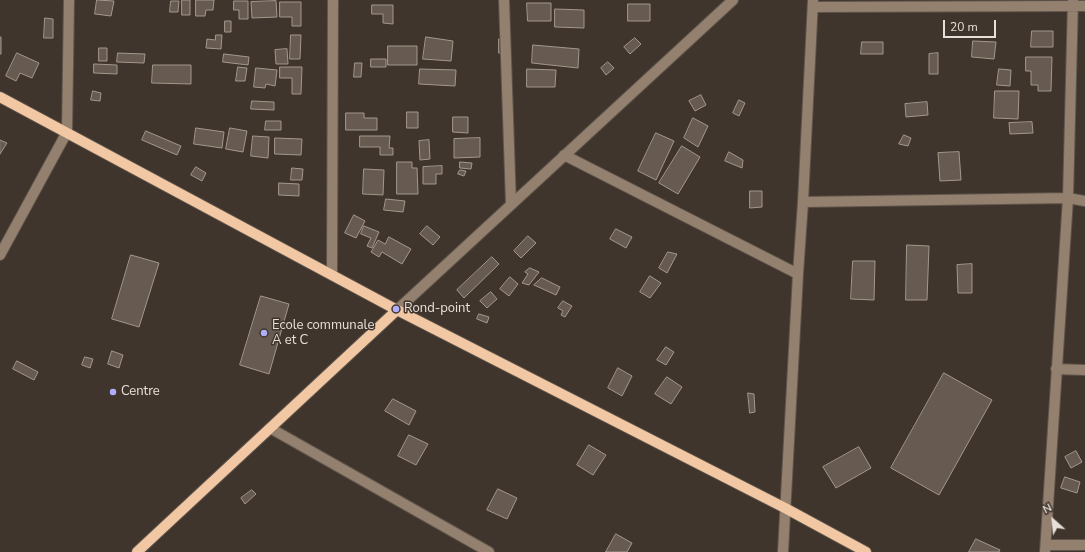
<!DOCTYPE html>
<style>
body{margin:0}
#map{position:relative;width:1085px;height:552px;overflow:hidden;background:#40352c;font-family:"Nunito Sans",sans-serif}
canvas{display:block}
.north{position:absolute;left:1033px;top:500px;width:40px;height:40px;-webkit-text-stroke:3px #40352c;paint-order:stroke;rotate:333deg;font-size:11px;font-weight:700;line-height:16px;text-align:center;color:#e7e0da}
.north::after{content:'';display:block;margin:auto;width:14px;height:18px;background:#e7e0da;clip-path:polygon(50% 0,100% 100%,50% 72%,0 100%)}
.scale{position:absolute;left:943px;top:20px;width:53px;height:18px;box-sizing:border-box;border:2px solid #e7e0da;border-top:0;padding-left:5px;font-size:12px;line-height:14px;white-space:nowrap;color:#e7e0da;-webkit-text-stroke:3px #40352c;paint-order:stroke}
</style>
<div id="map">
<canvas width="1085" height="552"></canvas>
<div class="north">N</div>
<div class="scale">20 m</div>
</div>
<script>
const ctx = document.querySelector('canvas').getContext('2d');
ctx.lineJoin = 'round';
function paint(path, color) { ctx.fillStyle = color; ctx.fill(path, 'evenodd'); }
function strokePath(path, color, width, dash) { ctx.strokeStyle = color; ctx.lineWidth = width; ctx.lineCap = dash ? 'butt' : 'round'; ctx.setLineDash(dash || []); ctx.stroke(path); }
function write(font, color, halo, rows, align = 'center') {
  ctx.font = font + ' "Nunito Sans",sans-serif'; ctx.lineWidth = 3; ctx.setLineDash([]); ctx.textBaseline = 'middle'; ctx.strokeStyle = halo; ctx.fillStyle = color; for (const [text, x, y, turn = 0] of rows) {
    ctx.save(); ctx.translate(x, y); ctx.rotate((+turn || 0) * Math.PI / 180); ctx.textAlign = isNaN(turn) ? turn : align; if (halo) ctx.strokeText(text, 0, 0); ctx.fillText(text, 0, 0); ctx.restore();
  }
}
const building = new Path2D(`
 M 97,0 L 114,1 L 111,16 L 95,14 Z
 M 182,0 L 190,0 L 190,15 L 182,15 Z
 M 196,0 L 214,0 L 213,10 L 206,10 L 205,16 L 196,16 Z
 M 171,1 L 179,1 L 178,12 L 170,12 Z
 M 234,1 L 248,1 L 248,19 L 239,19 L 239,10 L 234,10 Z
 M 276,1 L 277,17 L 252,18 L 251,2 Z
 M 280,2 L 301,2 L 301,26 L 292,26 L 292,17 L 280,17 Z
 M 527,3 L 551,3 L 551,21 L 528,21 Z
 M 628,4 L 650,4 L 650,21 L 628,21 Z
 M 372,5 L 393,5 L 393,24 L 383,23 L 383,14 L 372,14 Z
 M 555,9 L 584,10 L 584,28 L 555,27 Z
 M 45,18 L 53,19 L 53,38 L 44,38 Z
 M 225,21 L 231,21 L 231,32 L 225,32 Z
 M 1032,31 L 1053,31 L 1053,47 L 1031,47 Z
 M 216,35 L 222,35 L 221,49 L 206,48 L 207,39 L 215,40 Z
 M 291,35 L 301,35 L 300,59 L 290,59 Z
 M 0,37 L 1,37 L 1,54 L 0,54 Z
 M 426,37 L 453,41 L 451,61 L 423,59 Z
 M 635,38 L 641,44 L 630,54 L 624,47 Z
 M 499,39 L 504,39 L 504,53 L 499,53 Z
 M 973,41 L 996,42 L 994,59 L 972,57 Z
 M 862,42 L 883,42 L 883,54 L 861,54 Z
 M 533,45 L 579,49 L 578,68 L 532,63 Z
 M 388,46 L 417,46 L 417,65 L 388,65 Z
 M 99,48 L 107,48 L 107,61 L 99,61 Z
 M 287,49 L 288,64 L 276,64 L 275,50 Z
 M 17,53 L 39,63 L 32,78 L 20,73 L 16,81 L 6,76 Z
 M 118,53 L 145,54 L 144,63 L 117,62 Z
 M 938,53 L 938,74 L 929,74 L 929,54 Z
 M 224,54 L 249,57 L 248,65 L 223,62 Z
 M 1026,57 L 1052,57 L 1051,91 L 1038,91 L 1038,85 L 1031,85 L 1031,71 L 1026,71 Z
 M 371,59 L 386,59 L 386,67 L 371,67 Z
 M 608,62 L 614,68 L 606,75 L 601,68 Z
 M 355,63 L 362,63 L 361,77 L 354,77 Z
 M 94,64 L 117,65 L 117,74 L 94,73 Z
 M 153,65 L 191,65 L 191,84 L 152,83 Z
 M 238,67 L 247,68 L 245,81 L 236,81 Z
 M 280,67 L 302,67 L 301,94 L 292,94 L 292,78 L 280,78 Z
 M 256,68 L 277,70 L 275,86 L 266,84 L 265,88 L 254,87 Z
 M 420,69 L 456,70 L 455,86 L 419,84 Z
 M 527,69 L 556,70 L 555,87 L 527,87 Z
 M 999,69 L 1011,70 L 1010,86 L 997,85 Z
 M 93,91 L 101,93 L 100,101 L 91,100 Z
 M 995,91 L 1019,91 L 1018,119 L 994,118 Z
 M 701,95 L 706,105 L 695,111 L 689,101 Z
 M 739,100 L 745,103 L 739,116 L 733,113 Z
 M 252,101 L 274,102 L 274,110 L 251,109 Z
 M 927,102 L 928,115 L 906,117 L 905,104 Z
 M 407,112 L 418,112 L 418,128 L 407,128 Z
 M 346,113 L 364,113 L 364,118 L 377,118 L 377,130 L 346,130 Z
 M 453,117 L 468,117 L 468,133 L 453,132 Z
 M 693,118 L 708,126 L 698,147 L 684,138 Z
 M 266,121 L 281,121 L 281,130 L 265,130 Z
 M 1032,122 L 1033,133 L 1010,134 L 1009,123 Z
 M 196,128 L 224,132 L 222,148 L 194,144 Z
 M 230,128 L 247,131 L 243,152 L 226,149 Z
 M 146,131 L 181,146 L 177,155 L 142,140 Z
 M 656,133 L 674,141 L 656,180 L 638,171 Z
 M 904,135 L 911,138 L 908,146 L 899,144 Z
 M 253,136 L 269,137 L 268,158 L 251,156 Z
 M 360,136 L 390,136 L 389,148 L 393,148 L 393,155 L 380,155 L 380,147 L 360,147 Z
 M 275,138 L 302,139 L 301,155 L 275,154 Z
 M 480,138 L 480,157 L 454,158 L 454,139 Z
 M 0,140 L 7,143 L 0,154 Z
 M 429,140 L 430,159 L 420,160 L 419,141 Z
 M 682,146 L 700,157 L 678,194 L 659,183 Z
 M 729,152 L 743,160 L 742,168 L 725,161 Z
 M 959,152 L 961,180 L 940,181 L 938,153 Z
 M 397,162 L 412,162 L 412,168 L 417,168 L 418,194 L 397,194 Z
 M 460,162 L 472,163 L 471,169 L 460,168 Z
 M 442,166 L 442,174 L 436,174 L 436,184 L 423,184 L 423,167 Z
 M 196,167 L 206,173 L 202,181 L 191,175 Z
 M 292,168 L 303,169 L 302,180 L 291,180 Z
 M 364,169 L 384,170 L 383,195 L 363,194 Z
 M 460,170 L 466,171 L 464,176 L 458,174 Z
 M 279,183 L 299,184 L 299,196 L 279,195 Z
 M 750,191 L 762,191 L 762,207 L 750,208 Z
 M 386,199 L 405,201 L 403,212 L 384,210 Z
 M 354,215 L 365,221 L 356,238 L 345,233 Z
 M 364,226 L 379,232 L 372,248 L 367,246 L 371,238 L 361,234 Z
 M 427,226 L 440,237 L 433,245 L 420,234 Z
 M 616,229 L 632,237 L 626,248 L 610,239 Z
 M 528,236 L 536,243 L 521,258 L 514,251 Z
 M 389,237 L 411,249 L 402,264 L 382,252 L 379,257 L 371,252 L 378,240 L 385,244 Z
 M 907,245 L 929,246 L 927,300 L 906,300 Z
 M 668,252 L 677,254 L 667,273 L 659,268 Z
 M 131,255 L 159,263 L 139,327 L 112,319 Z
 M 492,257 L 499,264 L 464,298 L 457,290 Z
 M 853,261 L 875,261 L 874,300 L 851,299 Z
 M 972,264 L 972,293 L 958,293 L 957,265 Z
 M 530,268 L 539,272 L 529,285 L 522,283 L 528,274 L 525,272 Z
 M 650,276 L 661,283 L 650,298 L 640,292 Z
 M 510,277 L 518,284 L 509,296 L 500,289 Z
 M 542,278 L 560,287 L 556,295 L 534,285 Z
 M 491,292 L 497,299 L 487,308 L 480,301 Z
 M 261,296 L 289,304 L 269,374 L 240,365 Z
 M 563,301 L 572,306 L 565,317 L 561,315 L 563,311 L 558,308 Z
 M 479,314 L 489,317 L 487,323 L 477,319 Z
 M 666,347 L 674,352 L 666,365 L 657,360 Z
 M 112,351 L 123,355 L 119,368 L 108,364 Z
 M 85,357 L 93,359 L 90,368 L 82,365 Z
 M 17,361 L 38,372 L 34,380 L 13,369 Z
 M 618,368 L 632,376 L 622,396 L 608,388 Z
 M 944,373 L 992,400 L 939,495 L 891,468 Z
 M 667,377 L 682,387 L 671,404 L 655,394 Z
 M 748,393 L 754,394 L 755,412 L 750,413 Z
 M 393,399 L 416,411 L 409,425 L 385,411 Z
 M 409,435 L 428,444 L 416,465 L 398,456 Z
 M 589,445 L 606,455 L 593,475 L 577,465 Z
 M 859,447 L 871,468 L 836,488 L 823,467 Z
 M 1076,451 L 1082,462 L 1071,468 L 1065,457 Z
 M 1065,477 L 1080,482 L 1077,493 L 1061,488 Z
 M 498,489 L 517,498 L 507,519 L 487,510 Z
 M 252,490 L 256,494 L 245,504 L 241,498 Z
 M 616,534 L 632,543 L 627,552 L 606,552 Z
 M 976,539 L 1000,550 L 999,552 L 969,552 Z`);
const minor = new Path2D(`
 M 504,0 L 511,204
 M 813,7 L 1085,6
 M 564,155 L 798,274
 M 803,202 L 1068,198 L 1085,201
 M 0,255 L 67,132 L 69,0
 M 332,275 L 333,0
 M 397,310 L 733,0
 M 1056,369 L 1085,370
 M 270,428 L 489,552
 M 1046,545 L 1085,545
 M 783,552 L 798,274 L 803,202 L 813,0
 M 1045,552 L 1068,198 L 1073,0`);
const major = new Path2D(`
 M 0,97 L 397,310 L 785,508 L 866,552
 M 137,552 L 397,310`);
const markers = [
 [396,309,4,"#afaefa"],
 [264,333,4,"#afaefa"],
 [113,392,4,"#afaefa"]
];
const poiNames = [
 ["Rond-point",404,309],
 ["Ecole communale",272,326],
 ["A et C",272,341],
 ["Centre",121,392]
];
paint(building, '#675b51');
strokePath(building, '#a4978c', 1);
strokePath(minor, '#5e544b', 12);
strokePath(major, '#5e544b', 12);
strokePath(minor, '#94806e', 10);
strokePath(major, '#f1c8a3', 10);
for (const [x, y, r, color] of markers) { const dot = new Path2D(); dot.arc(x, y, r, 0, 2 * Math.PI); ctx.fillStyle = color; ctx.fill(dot); strokePath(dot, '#40352c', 1.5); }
write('13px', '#e7e0da', '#40352c', poiNames, 'left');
</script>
